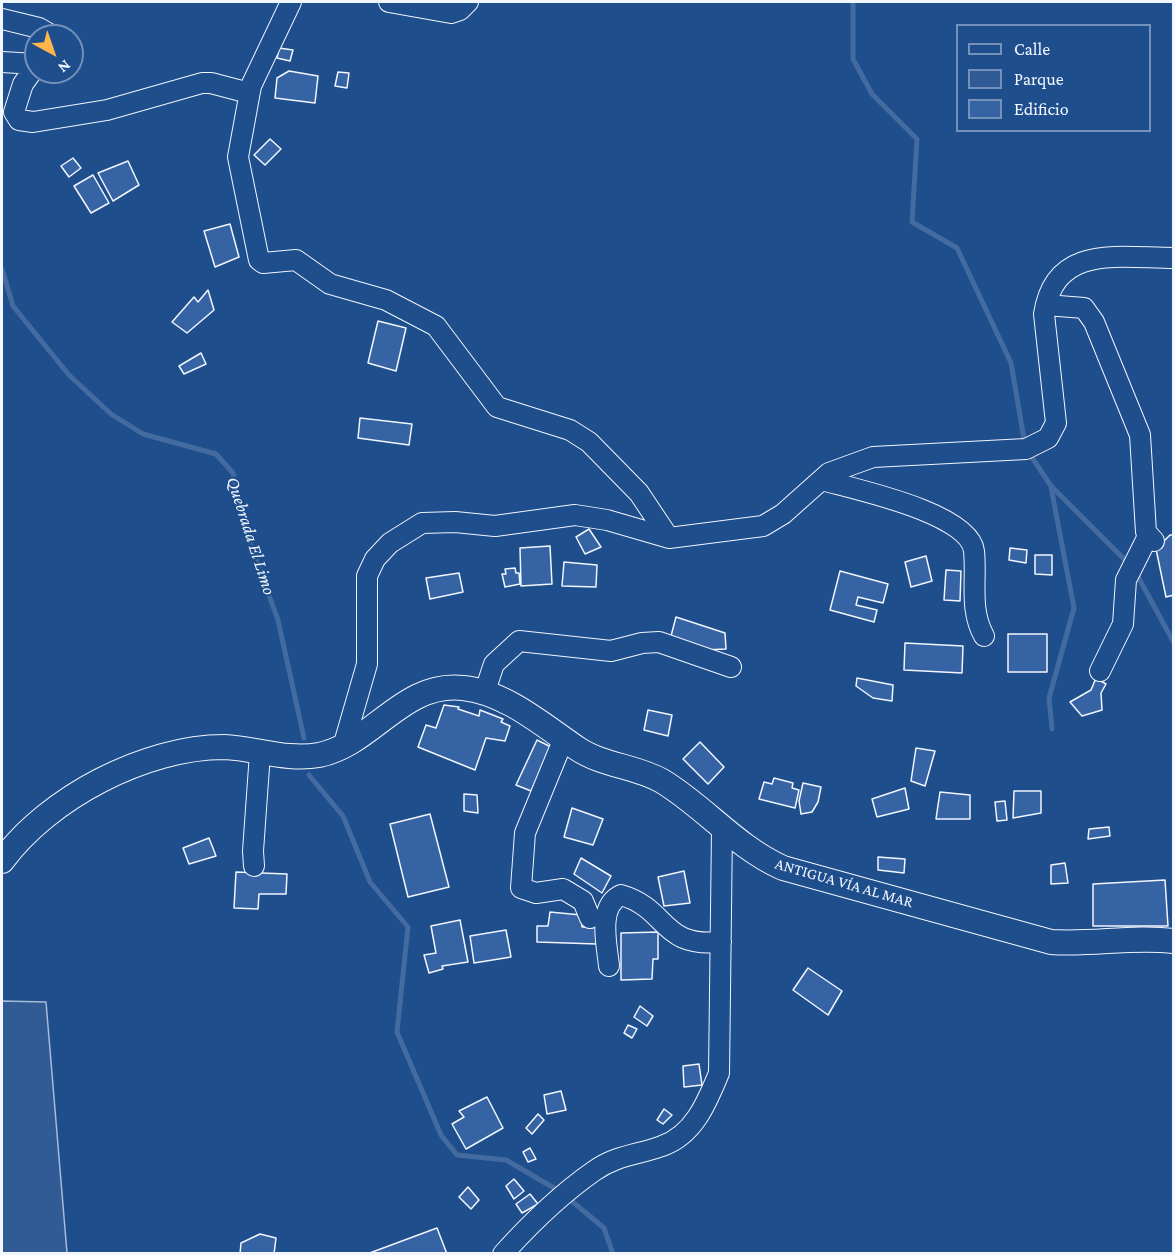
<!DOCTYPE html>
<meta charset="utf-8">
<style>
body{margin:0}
#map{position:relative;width:1175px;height:1255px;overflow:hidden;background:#1f4e8c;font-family:"Crimson Pro",serif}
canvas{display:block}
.frame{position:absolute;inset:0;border:3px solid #f2f6ff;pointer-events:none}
.legend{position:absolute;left:956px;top:24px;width:195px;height:108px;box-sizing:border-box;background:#1f4e8c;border:2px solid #7391ba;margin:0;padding:8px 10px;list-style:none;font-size:18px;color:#f2f6ff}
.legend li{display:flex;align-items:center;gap:12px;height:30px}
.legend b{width:30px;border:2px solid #7391ba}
.north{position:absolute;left:24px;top:24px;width:60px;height:60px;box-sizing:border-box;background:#1f4e8c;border:2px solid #7391ba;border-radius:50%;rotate:140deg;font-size:16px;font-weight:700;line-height:24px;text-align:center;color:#f2f6ff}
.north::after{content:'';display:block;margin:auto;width:21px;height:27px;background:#ffb74d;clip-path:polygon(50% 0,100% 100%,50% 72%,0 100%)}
</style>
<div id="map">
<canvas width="1175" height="1255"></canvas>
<div class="frame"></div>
<ul class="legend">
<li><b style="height:8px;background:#1f4e8c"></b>Calle</li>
<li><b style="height:16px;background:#305b95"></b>Parque</li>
<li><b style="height:16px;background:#3563a3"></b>Edificio</li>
</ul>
<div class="north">N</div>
</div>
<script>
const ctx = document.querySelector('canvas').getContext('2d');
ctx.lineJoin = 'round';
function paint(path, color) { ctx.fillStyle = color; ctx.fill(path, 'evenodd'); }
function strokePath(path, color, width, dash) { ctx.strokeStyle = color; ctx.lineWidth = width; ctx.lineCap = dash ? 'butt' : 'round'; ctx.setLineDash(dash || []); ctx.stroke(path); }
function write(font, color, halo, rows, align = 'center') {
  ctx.font = font + ' "Crimson Pro",serif'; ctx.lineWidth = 4.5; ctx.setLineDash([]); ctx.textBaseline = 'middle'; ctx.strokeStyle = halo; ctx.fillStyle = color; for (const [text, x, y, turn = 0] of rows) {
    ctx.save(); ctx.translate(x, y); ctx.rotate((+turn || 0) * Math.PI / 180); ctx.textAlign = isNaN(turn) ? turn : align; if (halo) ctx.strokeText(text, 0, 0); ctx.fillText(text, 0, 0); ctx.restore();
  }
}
const green = new Path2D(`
 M 2,1001 L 46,1002 L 67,1253 L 2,1253 Z`);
const stream = new Path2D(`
 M 853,2 L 853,59 L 872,94 L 917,139 L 912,222 L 957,248 L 1011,363 L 1025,445
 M 2,269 L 13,306 L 69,375 L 111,414 L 143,434 L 216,454 L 233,473 L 245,529 L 278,620 L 304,738
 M 1029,453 L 1051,486 L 1129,564
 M 1051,487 L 1074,608 L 1049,698 L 1052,729
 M 1135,571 L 1174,643
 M 309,775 L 343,816 L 370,882 L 408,927 L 397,1032 L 441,1135 L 457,1155 L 506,1160 L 559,1191
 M 568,1198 L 604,1228 L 613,1254`);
const building = new Path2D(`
 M 279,48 L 293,50 L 290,61 L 277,58 Z
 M 289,71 L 318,76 L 315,103 L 275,98 L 277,78 Z
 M 338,72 L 349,73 L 347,88 L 335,86 Z
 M 270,139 L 281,149 L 265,165 L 254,155 Z
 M 73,158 L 81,168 L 69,177 L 61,166 Z
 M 128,161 L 139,185 L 113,201 L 98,173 Z
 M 93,175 L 109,203 L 91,213 L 74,186 Z
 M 230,224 L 239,257 L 215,267 L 204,231 Z
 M 208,290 L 214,310 L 187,333 L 172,322 L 194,297 L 198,302 Z
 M 378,321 L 406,328 L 396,371 L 368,363 Z
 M 201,353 L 206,364 L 184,374 L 179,366 Z
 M 360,418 L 412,424 L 409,445 L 358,438 Z
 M 589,529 L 601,547 L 585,554 L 576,537 Z
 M 1170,535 L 1174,535 L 1174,595 L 1166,597 L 1156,549 Z
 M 550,546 L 552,584 L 521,586 L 520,548 Z
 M 1010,548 L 1027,550 L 1026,563 L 1009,560 Z
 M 1035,555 L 1052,555 L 1052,575 L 1035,574 Z
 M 926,556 L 932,581 L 911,587 L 905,562 Z
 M 564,562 L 597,565 L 596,587 L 562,586 Z
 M 515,568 L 516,573 L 519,573 L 520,584 L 505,587 L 502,574 L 506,574 L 505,569 Z
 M 946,570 L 961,571 L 960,601 L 944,600 Z
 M 840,571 L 888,584 L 883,603 L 858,597 L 856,605 L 877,610 L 874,622 L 830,610 Z
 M 459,573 L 463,592 L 430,599 L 426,578 Z
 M 676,617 L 725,633 L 726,649 L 704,650 L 671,636 Z
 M 1008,634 L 1047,634 L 1047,672 L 1008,672 Z
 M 905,643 L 963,646 L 962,673 L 904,670 Z
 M 857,678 L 893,685 L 892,701 L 873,698 L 856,686 Z
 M 1096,678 L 1106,684 L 1101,693 L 1102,710 L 1082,716 L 1070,702 L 1091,690 Z
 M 444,705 L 459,707 L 458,709 L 479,716 L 480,710 L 503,719 L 501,722 L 510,726 L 505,741 L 486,738 L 475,770 L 418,747 L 426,725 L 436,728 Z
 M 648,710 L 672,715 L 668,736 L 644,730 Z
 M 537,740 L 551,747 L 531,791 L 516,785 Z
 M 700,742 L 724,767 L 708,784 L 683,759 Z
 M 916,748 L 935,751 L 925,786 L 911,781 Z
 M 774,778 L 793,783 L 792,788 L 799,790 L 795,808 L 759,799 L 764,782 L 772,784 Z
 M 803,783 L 821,787 L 818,802 L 812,812 L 801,814 L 799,801 Z
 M 905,788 L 909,809 L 877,817 L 872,799 Z
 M 1014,791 L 1041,791 L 1041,813 L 1013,818 Z
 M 940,792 L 970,795 L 970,819 L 936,819 Z
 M 464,794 L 477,795 L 478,813 L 464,811 Z
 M 1005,801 L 1007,820 L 997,821 L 995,802 Z
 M 572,808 L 603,819 L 593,845 L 564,837 Z
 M 430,814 L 449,887 L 408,897 L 390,824 Z
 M 1109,827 L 1110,836 L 1088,839 L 1089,829 Z
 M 209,838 L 216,856 L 189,864 L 183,848 Z
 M 878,857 L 905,859 L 904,873 L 878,870 Z
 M 581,858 L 611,876 L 602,893 L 574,874 Z
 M 1065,863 L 1068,883 L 1051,884 L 1051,865 Z
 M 684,871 L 690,903 L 664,906 L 658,877 Z
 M 236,872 L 287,874 L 286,894 L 259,894 L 258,909 L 234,908 Z
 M 1165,880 L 1168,926 L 1093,926 L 1093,884 Z
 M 550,912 L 581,915 L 582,927 L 598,927 L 597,944 L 537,942 L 537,926 L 548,926 Z
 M 460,920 L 468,962 L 442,966 L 443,969 L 429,973 L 424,955 L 436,953 L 431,926 Z
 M 506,930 L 511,957 L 474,963 L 470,936 Z
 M 658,932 L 658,959 L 653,959 L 652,979 L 621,980 L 621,933 Z
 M 808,968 L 842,991 L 828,1015 L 793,990 Z
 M 640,1006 L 653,1016 L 647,1026 L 634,1017 Z
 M 628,1025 L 637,1029 L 632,1038 L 624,1033 Z
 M 699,1064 L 702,1085 L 684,1087 L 683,1066 Z
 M 561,1091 L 566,1110 L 547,1114 L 544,1095 Z
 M 487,1097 L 503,1128 L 466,1149 L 452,1124 L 464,1117 L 459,1111 Z
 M 664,1109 L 672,1115 L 663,1124 L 657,1120 Z
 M 538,1114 L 544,1120 L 532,1134 L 526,1128 Z
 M 530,1148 L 536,1159 L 528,1162 L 523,1152 Z
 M 514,1179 L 524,1191 L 514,1199 L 506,1186 Z
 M 468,1187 L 479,1200 L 471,1209 L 459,1197 Z
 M 530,1194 L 538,1204 L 522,1213 L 516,1204 Z
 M 437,1228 L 447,1254 L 367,1254 Z
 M 260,1234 L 276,1238 L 274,1254 L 240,1254 L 241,1243 Z`);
const minor = new Path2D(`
 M 291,2 L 251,86 L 238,157 L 259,260 L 263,263 L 296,260 L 330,284 L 386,300 L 436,326 L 497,407 L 570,430 L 589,442 L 639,493 L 669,538
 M 389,2 L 451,13 L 460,10 L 468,2
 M 2,19 L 39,28 L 53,36
 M 2,62 L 36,64
 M 36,66 L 23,84 L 14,112 L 19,120 L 33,122 L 107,110 L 202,83 L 211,83 L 249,93
 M 1046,305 L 1084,308 L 1094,322 L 1140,435 L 1146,532 L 1154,541
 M 822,480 C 854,489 970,513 974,551 C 977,580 969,609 984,636
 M 1100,671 L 1123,624 L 1126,580 L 1148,536
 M 484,694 L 494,664 L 519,641 L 611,651 L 642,643 L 659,642 L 731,667
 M 564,738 L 525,833 L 521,888 L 536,893 L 563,889 L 583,901 L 590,918
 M 343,747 L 367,664 L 367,576 L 375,559 L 390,543 L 422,523 L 455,522 L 495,526 L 575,515 L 607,520 L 669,538 L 763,526 L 783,514 L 829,473 L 873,457 L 1026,449 L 1048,438 L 1056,423 L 1044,314 C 1055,243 1119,258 1174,258
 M 254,866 L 253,851 L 260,753
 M 609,966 C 607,945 597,906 621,895 C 669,909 660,948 721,942
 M 503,1254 C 530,1224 561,1194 594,1171 C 616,1155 638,1155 662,1146 C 694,1135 707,1102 719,1073 L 722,829`);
const major = new Path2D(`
 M 2,861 C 48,798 145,747 224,747 C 255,748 287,761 319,755 C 373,744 403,681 463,688 C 505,692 544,726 578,749 C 604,766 636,766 662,781 C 705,807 736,847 783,868 L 1051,942 C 1092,945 1132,936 1174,941`);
const streetNames = [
 ["ANTIGUA VÍA AL MAR",844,883,16]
];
const waterNames = [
 ["Quebrada El Limo",251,536,72]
];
paint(green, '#305b95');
strokePath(green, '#a8bbd7', 1.5);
strokePath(stream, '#446ba0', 5);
paint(building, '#3563a3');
strokePath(building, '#f2f6ff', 1.5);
strokePath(minor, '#f2f6ff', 22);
strokePath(major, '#f2f6ff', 26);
strokePath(minor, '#1f4e8c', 20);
strokePath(major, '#1f4e8c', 24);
write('16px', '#f2f6ff', '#1f4e8c', streetNames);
write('italic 18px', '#f2f6ff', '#1f4e8c', waterNames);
</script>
